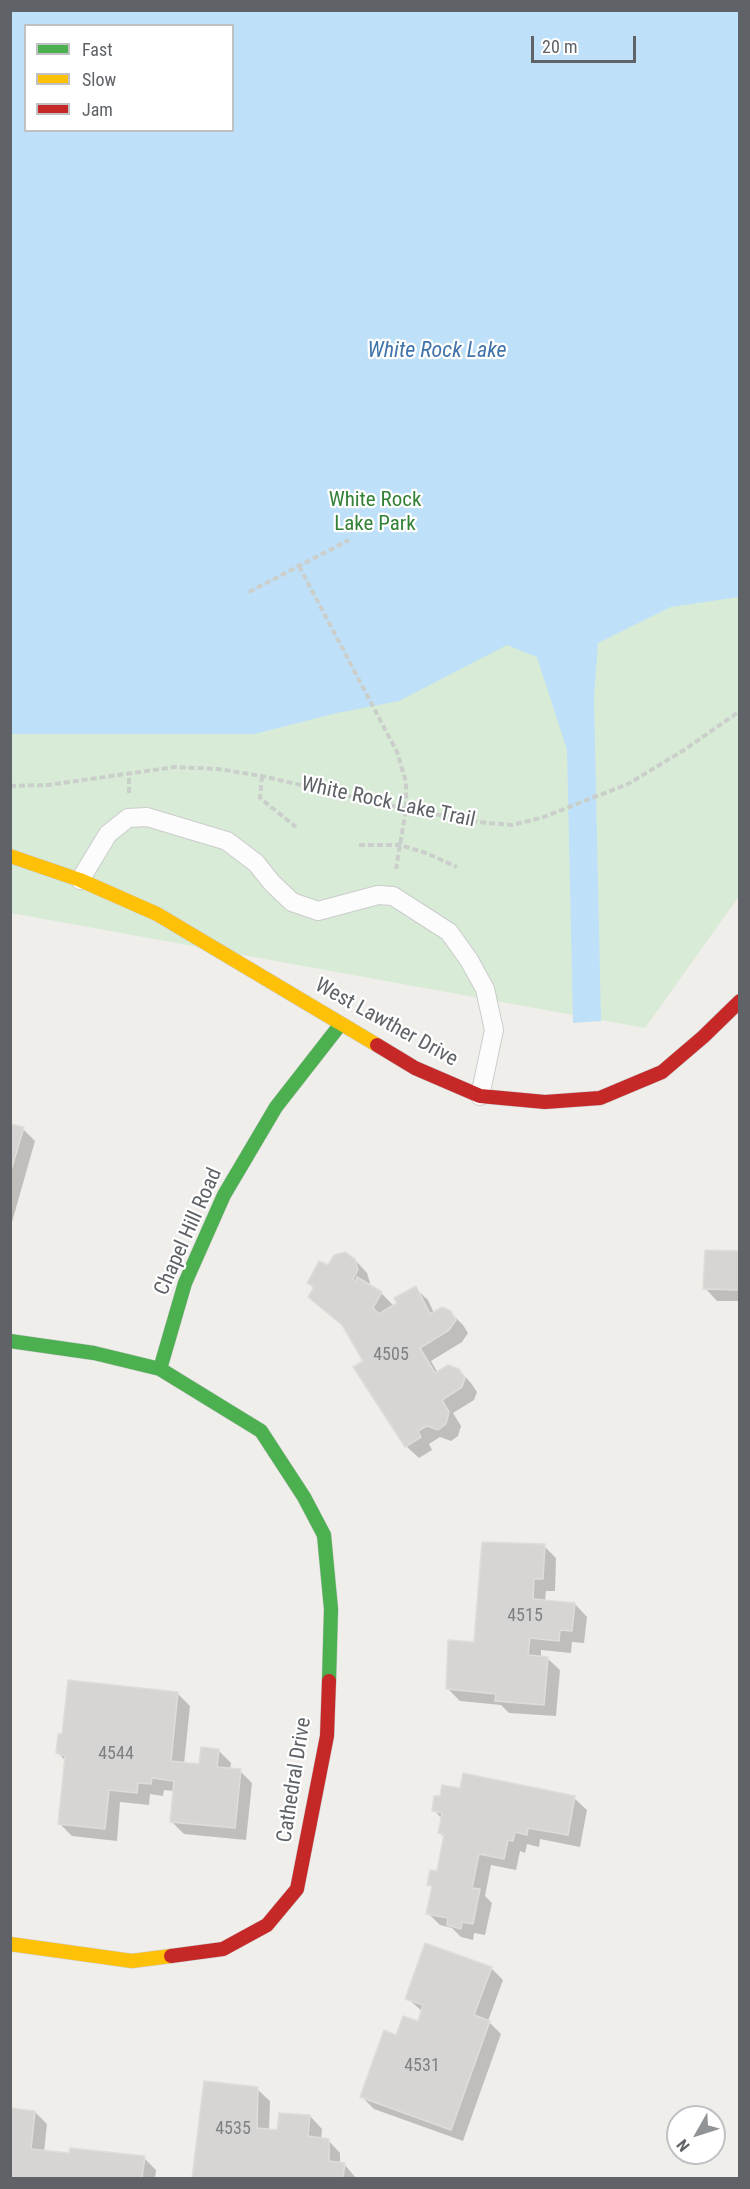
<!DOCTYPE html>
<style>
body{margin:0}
#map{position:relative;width:750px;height:2189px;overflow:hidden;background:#efeeea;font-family:"Roboto Condensed",sans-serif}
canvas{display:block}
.frame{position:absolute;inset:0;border:12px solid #5f6368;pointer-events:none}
.legend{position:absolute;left:24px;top:24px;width:210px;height:108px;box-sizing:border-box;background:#fff;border:2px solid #bfc1c3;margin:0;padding:8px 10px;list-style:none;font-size:18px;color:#5f6368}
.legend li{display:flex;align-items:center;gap:12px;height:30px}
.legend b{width:30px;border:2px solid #bfc1c3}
.north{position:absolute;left:666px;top:2105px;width:60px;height:60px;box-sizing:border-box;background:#fff;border:2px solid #bfc1c3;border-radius:50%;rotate:231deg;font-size:16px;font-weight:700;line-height:24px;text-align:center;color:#5f6368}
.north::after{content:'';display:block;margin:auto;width:21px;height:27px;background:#919496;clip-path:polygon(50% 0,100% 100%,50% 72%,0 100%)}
.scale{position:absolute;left:531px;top:36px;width:105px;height:27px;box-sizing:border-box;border:3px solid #5f6368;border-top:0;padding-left:8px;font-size:18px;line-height:21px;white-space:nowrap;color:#5f6368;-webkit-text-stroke:4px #fff;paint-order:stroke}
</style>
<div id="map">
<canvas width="750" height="2189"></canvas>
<div class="frame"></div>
<ul class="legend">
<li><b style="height:8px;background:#4caf50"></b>Fast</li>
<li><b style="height:8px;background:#ffc107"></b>Slow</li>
<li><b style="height:8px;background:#c62828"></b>Jam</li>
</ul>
<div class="north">N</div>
<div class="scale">20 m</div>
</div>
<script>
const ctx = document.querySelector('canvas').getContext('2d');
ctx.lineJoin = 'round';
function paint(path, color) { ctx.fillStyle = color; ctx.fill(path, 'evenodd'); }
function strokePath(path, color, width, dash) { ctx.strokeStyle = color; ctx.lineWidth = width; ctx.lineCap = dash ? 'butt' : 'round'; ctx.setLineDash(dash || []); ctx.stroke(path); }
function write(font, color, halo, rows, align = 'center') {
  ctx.font = font + ' "Roboto Condensed",sans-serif'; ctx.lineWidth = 4.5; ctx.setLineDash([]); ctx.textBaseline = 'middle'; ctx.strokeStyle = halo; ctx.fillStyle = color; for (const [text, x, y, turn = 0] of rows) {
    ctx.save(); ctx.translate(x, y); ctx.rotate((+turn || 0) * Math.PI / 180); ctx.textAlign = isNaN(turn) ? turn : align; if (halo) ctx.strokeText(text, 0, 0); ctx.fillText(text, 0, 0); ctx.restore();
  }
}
const green = new Path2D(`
 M 10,11 L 739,11 L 739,896 L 645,1028 L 11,913 ZM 26,26 L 232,26 L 232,130 L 26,130 Z`);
const water = new Path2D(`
 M 10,11 L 739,11 L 739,597 L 671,607 L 598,643 L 594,698 L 601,1021 L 573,1023 L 567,750 L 537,657 L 507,645 L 399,701 L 337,713 L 255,734 L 11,734 ZM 26,26 L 232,26 L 232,130 L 26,130 Z`);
const shadow = new Path2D(`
 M 10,1125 L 23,1129 L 35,1141 L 10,1229 Z
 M 740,1253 L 740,1301 L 717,1301 L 705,1288 Z
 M 355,1260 L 367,1273 L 370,1283 L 368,1285 L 381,1293 L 394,1306 L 415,1288 L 428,1300 L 434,1313 L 450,1312 L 463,1325 L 468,1333 L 462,1342 L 431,1361 L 438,1373 L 459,1370 L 471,1383 L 477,1392 L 474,1400 L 453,1413 L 461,1426 L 458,1436 L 451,1441 L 440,1437 L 429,1444 L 432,1450 L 419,1458 L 406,1446 L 365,1362 L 346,1329 L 310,1297 L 314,1289 L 308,1283 L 328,1267 Z
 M 544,1546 L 556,1558 L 555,1591 L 546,1591 L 545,1602 L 575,1604 L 587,1617 L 584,1643 L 572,1642 L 571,1653 L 541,1650 L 541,1658 L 547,1658 L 560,1670 L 556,1716 L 509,1713 L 501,1705 L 460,1701 L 448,1689 L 476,1643 Z
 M 178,1694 L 190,1706 L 184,1764 L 200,1766 L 218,1750 L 231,1763 L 230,1770 L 240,1771 L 252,1783 L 246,1840 L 184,1834 L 171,1821 L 174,1791 L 164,1790 L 163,1796 L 150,1794 L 149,1805 L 120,1802 L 117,1841 L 72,1836 L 60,1824 L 66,1761 L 57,1752 Z
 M 574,1798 L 587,1810 L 580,1847 L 540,1839 L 539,1847 L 527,1844 L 525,1853 L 520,1851 L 516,1870 L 491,1865 L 485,1896 L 492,1903 L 485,1935 L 474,1933 L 473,1940 L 461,1937 L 452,1928 L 440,1925 L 428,1913 L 433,1888 L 429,1884 L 438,1873 L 445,1838 L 440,1833 L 442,1819 L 434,1810 Z
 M 491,1968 L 503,1980 L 488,2021 L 501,2034 L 463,2141 L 374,2109 L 362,2097 L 397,2036 L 419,2023 L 423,2012 L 407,1998 Z
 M 206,2083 L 257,2089 L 270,2101 L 269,2131 L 278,2132 L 310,2116 L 322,2129 L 321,2139 L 328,2140 L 340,2153 L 340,2164 L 344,2164 L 356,2178 L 194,2178 Z
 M 10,2109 L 35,2112 L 47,2124 L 44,2152 L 144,2158 L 156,2170 L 155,2178 L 10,2178 Z`);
const building = new Path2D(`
 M 10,1124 L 24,1127 L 10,1174 Z
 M 705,1250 L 740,1251 L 740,1290 L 703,1289 Z
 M 345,1252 L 355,1259 L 358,1270 L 353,1279 L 356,1281 L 357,1277 L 382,1292 L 373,1308 L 379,1314 L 397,1303 L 394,1298 L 416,1286 L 430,1314 L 442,1307 L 451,1311 L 456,1320 L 449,1330 L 420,1348 L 435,1373 L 448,1365 L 459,1369 L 465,1378 L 462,1387 L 442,1400 L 449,1412 L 446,1424 L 438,1430 L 427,1426 L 418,1431 L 421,1437 L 405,1447 L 353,1367 L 363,1361 L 342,1325 L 308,1297 L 314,1287 L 307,1283 L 319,1261 L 328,1265 L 334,1255 Z
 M 482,1542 L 545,1544 L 543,1579 L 534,1579 L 533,1599 L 575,1603 L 572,1631 L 560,1630 L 559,1641 L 530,1638 L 528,1655 L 548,1657 L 544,1705 L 495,1701 L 496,1694 L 446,1689 L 448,1640 L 474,1642 Z
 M 68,1680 L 178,1692 L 171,1761 L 199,1764 L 201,1747 L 219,1749 L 217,1767 L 241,1769 L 235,1828 L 170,1822 L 174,1781 L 152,1778 L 151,1784 L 138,1783 L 137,1793 L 109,1790 L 105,1829 L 58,1824 L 65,1756 L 56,1753 L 58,1734 L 62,1734 Z
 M 463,1773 L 575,1796 L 568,1835 L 528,1828 L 527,1835 L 515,1832 L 513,1841 L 508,1840 L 504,1859 L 479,1854 L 472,1888 L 480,1889 L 473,1924 L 462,1922 L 461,1929 L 447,1925 L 448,1918 L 426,1914 L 432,1886 L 427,1885 L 430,1870 L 437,1871 L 444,1834 L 438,1833 L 442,1813 L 432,1811 L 434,1796 L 440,1796 L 442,1785 L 460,1788 Z
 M 425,1943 L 492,1967 L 474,2015 L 490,2021 L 451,2130 L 360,2097 L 384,2030 L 396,2035 L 403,2016 L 418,2021 L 423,2005 L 405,1999 Z
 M 204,2081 L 258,2087 L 257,2128 L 277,2130 L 279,2113 L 310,2115 L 308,2136 L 329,2139 L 329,2161 L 345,2163 L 343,2178 L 192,2178 Z
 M 10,2108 L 35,2111 L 31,2149 L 69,2153 L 70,2148 L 145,2156 L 142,2178 L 10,2178 Z`);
const path = new Path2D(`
 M 299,566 L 397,752 L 406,782 L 406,809 L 396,869
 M 249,592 L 349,540
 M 262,776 L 260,798 L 296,827
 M 10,786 L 48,785 L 175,767 L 218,769 L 262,776 L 406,809 L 478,822 L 512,825 L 541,818 L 628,784 L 684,750 L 740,711
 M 129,793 L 129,774
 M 359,845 L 400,845 L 426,853 L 457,867`);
const lane = new Path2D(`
 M 80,880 L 108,834 L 128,818 L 147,817 L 227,841 L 256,863 L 272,883 L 292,902 L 318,911 L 378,895 L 393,896 L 449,932 L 469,960 L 485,989 L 494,1030 L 480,1096`);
const fast = new Path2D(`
 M 10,1341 L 94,1353 L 160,1369 L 261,1431 L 304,1497 L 324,1535 L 331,1609 L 329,1681
 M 160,1369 L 185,1283 L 224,1195 L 276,1107 L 340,1025`);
const slow = new Path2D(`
 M 10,856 L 80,880 L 157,914 L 377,1045
 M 10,1944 L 132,1961 L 171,1956`);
const jam = new Path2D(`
 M 377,1045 L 415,1068 L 480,1096 L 545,1102 L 600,1098 L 662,1072 L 703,1037 L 740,1001
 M 171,1956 L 223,1949 L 267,1925 L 297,1889 L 327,1736 L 329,1681`);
const numberNames = [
 ["4505",391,1355],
 ["4515",525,1616],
 ["4544",116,1754],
 ["4531",422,2066],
 ["4535",233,2129]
];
const parkNames = [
 ["White Rock",375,501],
 ["Lake Park",375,525]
];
const streetNames = [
 ["White Rock Lake Trail",388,803,12],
 ["West Lawther Drive",386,1023,29],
 ["Chapel Hill Road",189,1232,-66],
 ["Cathedral Drive",295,1780,-81]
];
const waterNames = [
 ["White Rock Lake",437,351]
];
paint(green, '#d8ebd6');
paint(water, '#bfe0f9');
paint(shadow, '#0003');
paint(building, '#d6d5d3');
strokePath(building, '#deddd9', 1.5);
strokePath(lane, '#cbcccc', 20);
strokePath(fast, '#cacacb', 15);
strokePath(slow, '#cacacb', 15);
strokePath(jam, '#cacacb', 15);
strokePath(path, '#cacfcc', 4, [6, 3]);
strokePath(lane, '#fdfcfc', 18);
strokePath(fast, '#4caf50', 14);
strokePath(slow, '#ffc107', 14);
strokePath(jam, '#c62828', 14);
write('18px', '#7e8184', null, numberNames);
write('21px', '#348238', '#fff', parkNames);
write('21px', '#5f6368', '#fff', streetNames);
write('italic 22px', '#4174aa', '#fff', waterNames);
</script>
